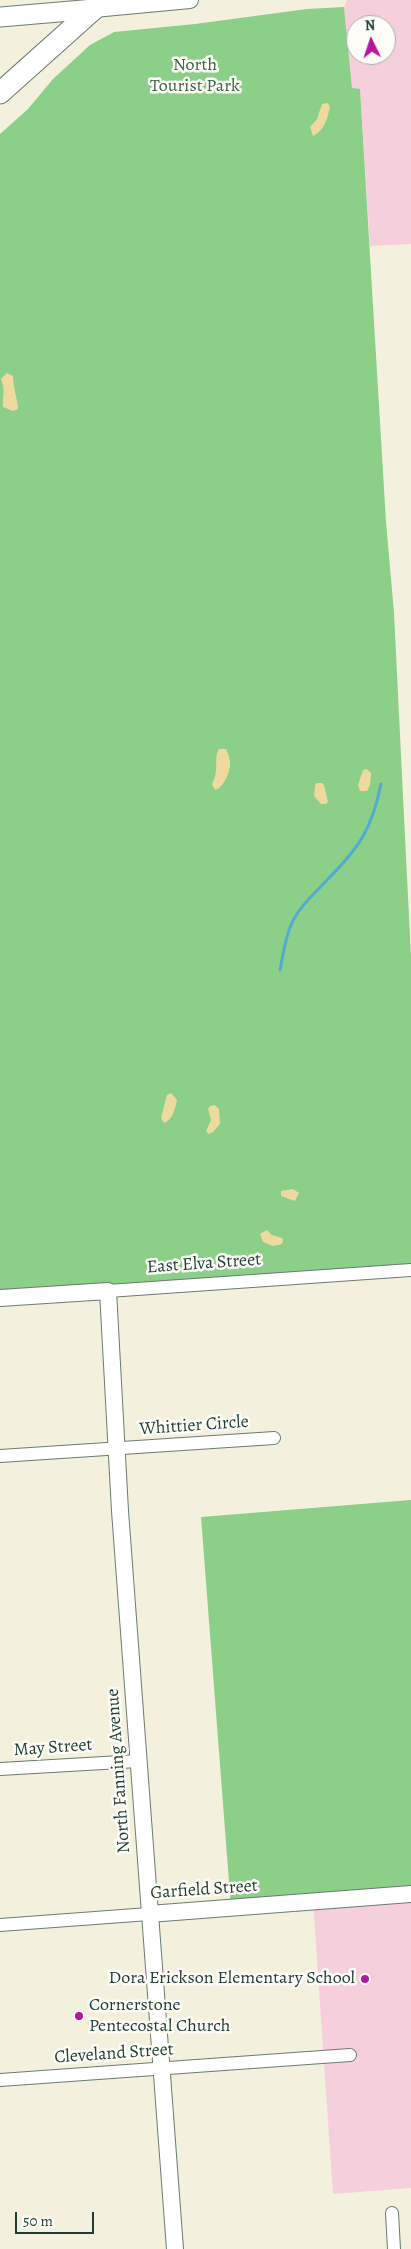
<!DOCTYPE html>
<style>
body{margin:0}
#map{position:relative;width:411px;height:2249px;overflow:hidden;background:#f4f0de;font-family:Alegreya,serif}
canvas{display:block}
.north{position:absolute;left:346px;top:15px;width:50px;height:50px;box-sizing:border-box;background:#fdfcf7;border:1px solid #a4b0a9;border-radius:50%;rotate:356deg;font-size:14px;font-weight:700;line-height:20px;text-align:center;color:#1f3d34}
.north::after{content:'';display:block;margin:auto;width:18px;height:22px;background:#b5179e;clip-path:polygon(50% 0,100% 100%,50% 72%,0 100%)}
.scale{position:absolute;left:15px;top:2212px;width:79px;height:22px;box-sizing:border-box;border:2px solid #1f3d34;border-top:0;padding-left:6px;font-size:15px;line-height:18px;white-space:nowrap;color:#1f3d34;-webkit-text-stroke:4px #fdfcf7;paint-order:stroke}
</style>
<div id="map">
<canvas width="411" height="2249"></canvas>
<div class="north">N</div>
<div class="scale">50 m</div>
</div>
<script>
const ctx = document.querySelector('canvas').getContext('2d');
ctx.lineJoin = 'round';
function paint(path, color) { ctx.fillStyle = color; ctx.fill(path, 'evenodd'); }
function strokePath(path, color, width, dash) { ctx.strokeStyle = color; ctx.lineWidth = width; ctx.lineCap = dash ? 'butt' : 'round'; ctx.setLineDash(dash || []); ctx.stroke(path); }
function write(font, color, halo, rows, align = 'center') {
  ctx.font = font + ' Alegreya,serif'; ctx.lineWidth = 5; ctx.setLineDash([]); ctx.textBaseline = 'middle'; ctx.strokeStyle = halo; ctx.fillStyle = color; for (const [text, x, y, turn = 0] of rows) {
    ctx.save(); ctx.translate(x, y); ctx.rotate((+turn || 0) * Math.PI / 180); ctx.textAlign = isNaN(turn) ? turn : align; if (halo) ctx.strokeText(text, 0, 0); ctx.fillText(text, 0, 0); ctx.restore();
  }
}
const built = new Path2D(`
 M 347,0 L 411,0 L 411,244 L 370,246 L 360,90 L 352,88 L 344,7 ZM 356,25 L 386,25 L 386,55 L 356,55 Z
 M 411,1894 L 411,2188 L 333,2194 L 313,1902 Z`);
const green = new Path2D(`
 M 344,7 L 352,88 L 360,89 L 386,522 L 394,613 L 411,958 L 411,1270 L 0,1297 L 0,134 L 28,109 L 53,79 L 90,45 L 114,32 L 195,24 L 307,9 Z
 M 411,1500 L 411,1894 L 231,1908 L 201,1517 Z`);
const sand = new Path2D(`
 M 328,103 L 330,107 C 327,119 325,130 313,136 L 310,127 L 317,119 L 322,104 Z
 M 7,373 L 13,376 C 13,388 18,400 18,409 L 13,411 L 3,407 C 2,396 6,392 1,379 Z
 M 219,749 L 226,749 C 228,754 231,760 230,766 C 229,774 223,788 215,790 L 212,784 C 220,769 213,758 219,749 Z
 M 367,769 L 371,773 L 370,785 L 367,791 L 360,791 L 358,785 L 363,770 Z
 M 317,783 L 322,783 L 324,785 L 328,802 L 326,804 L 321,804 L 314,796 L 315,785 Z
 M 171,1093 L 177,1100 C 175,1108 173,1120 164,1123 L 161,1118 L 167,1095 Z
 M 215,1105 L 219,1109 L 220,1124 L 213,1132 L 209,1134 L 206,1131 L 211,1120 L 208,1109 L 210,1106 Z
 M 293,1189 L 299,1193 L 295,1201 L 281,1196 L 281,1191 Z
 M 267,1230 L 272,1235 L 282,1238 L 283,1240 L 282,1244 L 273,1246 L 263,1242 L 260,1234 Z`);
const stream = new Path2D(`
 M 280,970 C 283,955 285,939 291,925 C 298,908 315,893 327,880 C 359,848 372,829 381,784`);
const street = new Path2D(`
 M 108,1291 L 411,1270
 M 0,1456 L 274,1438
 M 0,1769 L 138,1761
 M 0,1925 L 149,1914
 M 0,2080 L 350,2055
 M 392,2213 L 394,2249`);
const secondary = new Path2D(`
 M 94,9 L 190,0
 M 0,1298 L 108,1291 L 120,1511 L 175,2249
 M 149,1914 L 411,1894`);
const primary = new Path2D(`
 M 0,17 L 94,9`);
const highway = new Path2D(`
 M 0,93 L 104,0`);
const markers = [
 [365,1979,5,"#b5179e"],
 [79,2016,5,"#b5179e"]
];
const parkNames = [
 ["North",195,66],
 ["Tourist Park",195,87]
];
const streetNames = [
 ["East Elva Street",204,1264,-4],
 ["Whittier Circle",194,1426,-4],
 ["May Street",53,1748,-4],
 ["North Fanning Avenue",119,1771,-94],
 ["Garfield Street",204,1890,-4],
 ["Cleveland Street",114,2054,-4]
];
const poiNames = [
 ["Dora Erickson Elementary School",355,1979],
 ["Cornerstone",89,2006,"left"],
 ["Pentecostal Church",89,2027,"left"]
];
paint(built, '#f5cfdb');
paint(green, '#8bcf89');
paint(sand, '#eeda9e');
strokePath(stream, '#52acd0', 3);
strokePath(street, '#6a7c70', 14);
strokePath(secondary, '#6a7c70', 18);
strokePath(primary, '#6a7c70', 21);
strokePath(highway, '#6a7c70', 23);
strokePath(street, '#fff', 12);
strokePath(secondary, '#fff', 16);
strokePath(primary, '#fff', 19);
strokePath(highway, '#fff', 21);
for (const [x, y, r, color] of markers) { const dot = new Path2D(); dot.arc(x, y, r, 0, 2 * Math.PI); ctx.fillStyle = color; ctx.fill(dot); strokePath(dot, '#fdfcf7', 2); }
write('18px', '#3a6249', '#fdfcf7', parkNames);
write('18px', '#1f3d34', '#fdfcf7', streetNames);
write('18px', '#1f3d34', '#fdfcf7', poiNames, 'right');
</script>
